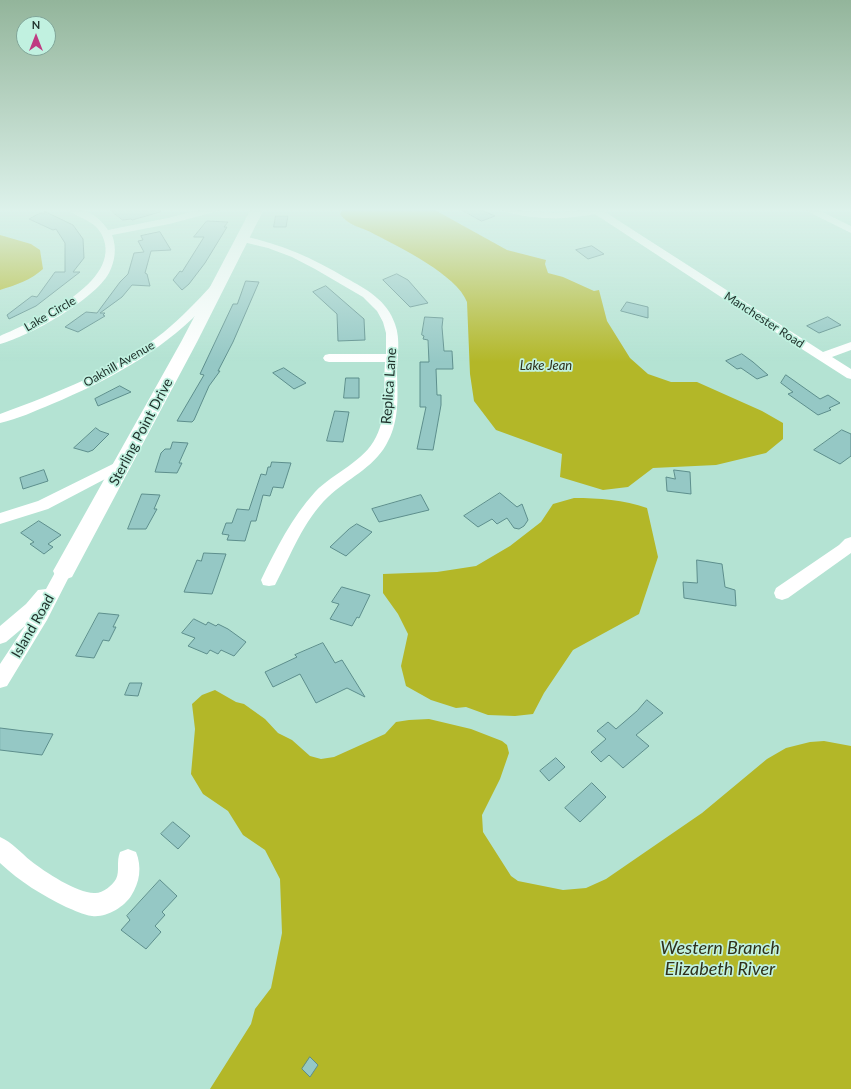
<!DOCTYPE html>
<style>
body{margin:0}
#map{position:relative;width:851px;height:1089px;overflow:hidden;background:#b4e3d3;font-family:Lato,sans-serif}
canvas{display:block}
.north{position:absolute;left:16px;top:16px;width:40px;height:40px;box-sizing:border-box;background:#c1f1e0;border:1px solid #81a598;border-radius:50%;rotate:0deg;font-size:11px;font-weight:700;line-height:16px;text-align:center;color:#20322c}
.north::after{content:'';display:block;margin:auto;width:14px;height:18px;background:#bf3b82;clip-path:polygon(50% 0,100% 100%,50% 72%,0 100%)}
</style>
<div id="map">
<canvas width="851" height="1089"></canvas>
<div class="north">N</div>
</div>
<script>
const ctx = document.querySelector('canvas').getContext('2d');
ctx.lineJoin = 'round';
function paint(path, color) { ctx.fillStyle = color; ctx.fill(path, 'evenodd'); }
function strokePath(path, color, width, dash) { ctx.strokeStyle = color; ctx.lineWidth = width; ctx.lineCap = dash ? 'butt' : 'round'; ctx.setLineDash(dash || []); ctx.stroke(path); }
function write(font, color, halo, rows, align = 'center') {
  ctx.font = font + ' Lato,sans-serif'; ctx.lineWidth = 3.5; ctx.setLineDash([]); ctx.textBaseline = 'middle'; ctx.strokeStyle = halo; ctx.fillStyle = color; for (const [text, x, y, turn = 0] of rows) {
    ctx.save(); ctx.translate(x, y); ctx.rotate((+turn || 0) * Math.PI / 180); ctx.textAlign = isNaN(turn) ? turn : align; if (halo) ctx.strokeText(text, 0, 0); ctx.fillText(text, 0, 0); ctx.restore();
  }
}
const water = new Path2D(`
 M 343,209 L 433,209 L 507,250 L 546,260 L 545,264 L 548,273 L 563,277 L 594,291 L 599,290 L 607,321 L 630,358 L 648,374 L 671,382 L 697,382 L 762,411 L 783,423 L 783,439 L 766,453 L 716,465 L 653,468 L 628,487 L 603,490 L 560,477 L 562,454 L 496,430 L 474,401 L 470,374 L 467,302 C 457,275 399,247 374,234 C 362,227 348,226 340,214 Z
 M 0,235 L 31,244 L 40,250 L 43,269 C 31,280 16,285 0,290 Z
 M 574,498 C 599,498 624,500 647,508 L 658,557 L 639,614 L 573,650 L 544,693 L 533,714 L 515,716 L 488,715 L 466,707 L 456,708 L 431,700 L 406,686 L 401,666 L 408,634 L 398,614 L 383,593 L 383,574 L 437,572 L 476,566 L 510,546 L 541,522 L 553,504 Z
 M 215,690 L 236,702 L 244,704 L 265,719 L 278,733 L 292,740 L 310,756 L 321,759 L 334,757 L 354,748 L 385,734 L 396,722 L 409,720 L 429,719 L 471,729 L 502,741 L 507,745 L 509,753 L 500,779 L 482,815 L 483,832 L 511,876 L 518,881 L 563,890 L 586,888 L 606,879 L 702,813 L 767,759 L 786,748 L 810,742 L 824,741 L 851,746 L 851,1089 L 210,1089 L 251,1024 L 255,1009 L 271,988 L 282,933 L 280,879 L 265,850 L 243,835 L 228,811 L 203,794 L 191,774 L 195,729 L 192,704 L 202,695 Z`);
const building = new Path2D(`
 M 109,209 L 160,209 L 160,212 L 132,220 L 131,219 L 123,220 Z
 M 460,209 L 479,209 L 495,216 L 482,221 Z
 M 44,211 L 73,225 L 83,239 L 84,258 L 73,272 L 80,272 L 36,306 L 9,319 L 7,315 L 32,296 L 37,297 L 55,272 L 65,272 L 65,243 L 56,229 L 53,230 L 29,219 L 40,213 L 45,213 Z
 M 276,216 L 288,216 L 286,227 L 274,227 Z
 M 207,221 L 228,222 L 224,227 L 227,227 L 205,263 L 189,284 L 182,290 L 173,280 L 180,271 L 182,272 L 204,237 L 194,237 Z
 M 160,232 L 171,250 L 151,251 L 145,273 L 147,274 L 150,286 L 132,285 L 122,297 L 100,313 L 105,313 L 103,315 L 105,316 L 78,332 L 65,327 L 86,312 L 97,313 L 120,282 L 128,274 L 134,253 L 144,252 L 138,241 L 143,240 L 141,236 Z
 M 592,246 L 604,254 L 588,259 L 576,250 Z
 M 397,274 L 408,280 L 428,303 L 410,307 L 383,280 Z
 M 246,281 L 259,282 L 233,342 L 218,371 L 220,371 L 209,386 L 194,420 L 192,422 L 177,421 L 204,375 L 200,374 L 233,304 L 237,304 Z
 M 326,286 L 364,319 L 365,340 L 338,341 L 337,314 L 313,292 Z
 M 627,302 L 648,307 L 648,318 L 621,311 Z
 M 425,317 L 443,318 L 442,327 L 444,351 L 452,351 L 453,369 L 436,369 L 437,395 L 441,395 L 441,405 L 433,450 L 417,449 L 426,407 L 420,407 L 420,362 L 429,362 L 428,340 L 423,339 L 424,336 L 422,335 Z
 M 828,317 L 841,325 L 819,333 L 807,326 Z
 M 742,354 L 753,362 L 768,375 L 757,379 L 741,368 L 737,369 L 726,361 Z
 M 284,368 L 306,383 L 294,389 L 273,373 Z
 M 786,375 L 820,399 L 828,395 L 840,403 L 829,408 L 831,410 L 818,415 L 788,394 L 793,392 L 781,383 Z
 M 346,378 L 359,378 L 359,398 L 344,398 Z
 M 120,386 L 131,392 L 98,406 L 95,399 Z
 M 335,411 L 349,412 L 343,442 L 327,441 Z
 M 96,428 L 100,431 L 109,434 L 93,450 L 88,452 L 74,448 Z
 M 842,430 L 851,434 L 851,456 L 840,464 L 814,450 Z
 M 173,442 L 188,443 L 179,463 L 182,463 L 177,473 L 155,472 L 161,453 L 165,449 L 170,449 Z
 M 272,462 L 291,463 L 283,488 L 273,487 L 270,496 L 263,495 L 256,521 L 251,521 L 245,541 L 227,540 L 229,535 L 222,534 L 226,523 L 232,523 L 237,509 L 249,510 L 261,474 L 266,475 L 268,467 L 270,467 Z
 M 44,470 L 48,481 L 23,489 L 20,478 Z
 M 674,470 L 690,472 L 691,494 L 667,491 L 666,477 L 675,479 Z
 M 500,493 L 517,507 L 522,504 L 528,520 L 524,526 L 519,529 L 514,528 L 507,518 L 497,524 L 492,519 L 478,527 L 464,516 Z
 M 142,494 L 160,495 L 154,509 L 157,509 L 146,529 L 128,529 Z
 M 421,495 L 429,510 L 379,522 L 372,509 Z
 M 39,521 L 61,535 L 48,544 L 53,547 L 44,554 L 30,544 L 34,542 L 21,533 Z
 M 357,524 L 372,532 L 346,556 L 330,547 L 349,529 Z
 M 204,553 L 226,554 L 212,594 L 184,592 L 197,560 L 201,561 Z
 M 697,560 L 722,564 L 725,587 L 735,590 L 736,606 L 684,598 L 683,582 L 697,583 Z
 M 342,587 L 370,595 L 359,618 L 357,617 L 352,626 L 330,619 L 339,604 L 332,602 Z
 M 99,613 L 119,615 L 113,627 L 116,627 L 109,641 L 103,640 L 94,658 L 76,656 Z
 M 194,619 L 206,625 L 208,622 L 216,626 L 218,624 L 228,629 L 246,642 L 234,656 L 221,650 L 218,654 L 210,650 L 207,654 L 188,646 L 195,638 L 182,633 Z
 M 323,643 L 335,663 L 342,660 L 365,697 L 347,688 L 316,703 L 300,674 L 273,687 L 265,672 L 297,657 L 295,655 Z
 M 130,683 L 142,683 L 138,696 L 125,695 Z
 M 647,700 L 663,713 L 636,735 L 649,746 L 623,768 L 609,755 L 601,762 L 591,752 L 606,739 L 597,731 L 608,722 L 616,729 L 637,711 Z
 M 0,728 L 24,731 L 53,734 L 42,755 L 0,750 Z
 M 556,758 L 565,767 L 549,781 L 540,771 Z
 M 592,783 L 606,797 L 580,822 L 565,808 Z
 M 173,822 L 190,836 L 178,849 L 161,834 Z
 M 160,880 L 177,896 L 162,912 L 165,915 L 155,926 L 161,932 L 146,949 L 121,930 L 130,920 L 127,916 Z
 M 310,1057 L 318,1065 L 310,1077 L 302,1069 Z`);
const street = new Path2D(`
 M 68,209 C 86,209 98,215 108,230 L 168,218 L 204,209 L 220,209 L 218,211 L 169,224 L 112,235 C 117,248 115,261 109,273 C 94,300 30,336 0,344 L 0,336 C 32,322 125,282 102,235 C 94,219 78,219 68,209 Z
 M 501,209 L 556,213 L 591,209 L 611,209 L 605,212 L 823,352 L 851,342 L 851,350 L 832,357 L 851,369 L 851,379 L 847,378 L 727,301 L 595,214 C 563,220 534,220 503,211 Z
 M 803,209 L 816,209 L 851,226 L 851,233 Z
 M 243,236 C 281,244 313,258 346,278 C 366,289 387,300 395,324 C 401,340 397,358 397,375 C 398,399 399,423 386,445 C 373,468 347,479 328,497 C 303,521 291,555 275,585 L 269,586 L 263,585 L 261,580 C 276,549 292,517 315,492 C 334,472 364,462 376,437 C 388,414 383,387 385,362 L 329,362 L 325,361 L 323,358 L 325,355 L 329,354 L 386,354 L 386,333 L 383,322 L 377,311 L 363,297 L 315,269 L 292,257 L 268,248 L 239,241 L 238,239 L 239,237 Z
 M 216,284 L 221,287 C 216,295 208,302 201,310 C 159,353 107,381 52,404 C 35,411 18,419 0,423 L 0,414 C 57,393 116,370 164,332 C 181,318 197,301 212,285 Z
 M 123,459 L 128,461 L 130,464 L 128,467 L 48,509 L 0,524 L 0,513 L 38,501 Z
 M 851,537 L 851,553 L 788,598 L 782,600 L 776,598 L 774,593 L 776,588 L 839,545 L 845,539 Z
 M 64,565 L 70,567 L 72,571 L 47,620 L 7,686 L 0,688 L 0,664 L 25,626 L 6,642 L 0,644 L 0,626 L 26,604 L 38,590 L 46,589 L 58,567 Z
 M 0,837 C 12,842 21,853 31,861 C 45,872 77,893 94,893 C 102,894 112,886 116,879 C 120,871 116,862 120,852 L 128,849 L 136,852 C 142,867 140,882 131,896 C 124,907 106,918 92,916 C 83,915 74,910 66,907 C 42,895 20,882 0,863 Z`);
const secondary = new Path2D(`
 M 251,209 L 264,209 L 197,342 L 72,577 L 64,580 L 56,577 L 53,571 L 181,342 Z`);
const farStreetnames = [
 ["Lake Circle",50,314,-30],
 ["Manchester Road",764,320,33],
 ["Oakhill Avenue",119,364,-30]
];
const farWaternames = [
 ["Lake Jean",546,366]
];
const streetNames = [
 ["Replica Lane",389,386,-86],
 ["Sterling Point Drive",141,432,-62],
 ["Island Road",33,626,-60]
];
const nearWaternames = [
 ["Western Branch",720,948],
 ["Elizabeth River",720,969]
];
paint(water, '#b3b728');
paint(building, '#95c8c5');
strokePath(building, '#5d8e8c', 1);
paint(street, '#fff');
paint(secondary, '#fff');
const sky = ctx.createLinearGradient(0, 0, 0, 362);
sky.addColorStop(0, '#93b59b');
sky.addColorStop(0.58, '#ddf2eb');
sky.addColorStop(1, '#ddf2eb00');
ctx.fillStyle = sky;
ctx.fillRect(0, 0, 851, 362);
write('12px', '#20322c', '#c1f1e0', farStreetnames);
write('italic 13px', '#2f301a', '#c1f1e0', farWaternames);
write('14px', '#20322c', '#c1f1e0', streetNames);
write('italic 18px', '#2f301a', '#c1f1e0', nearWaternames);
</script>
